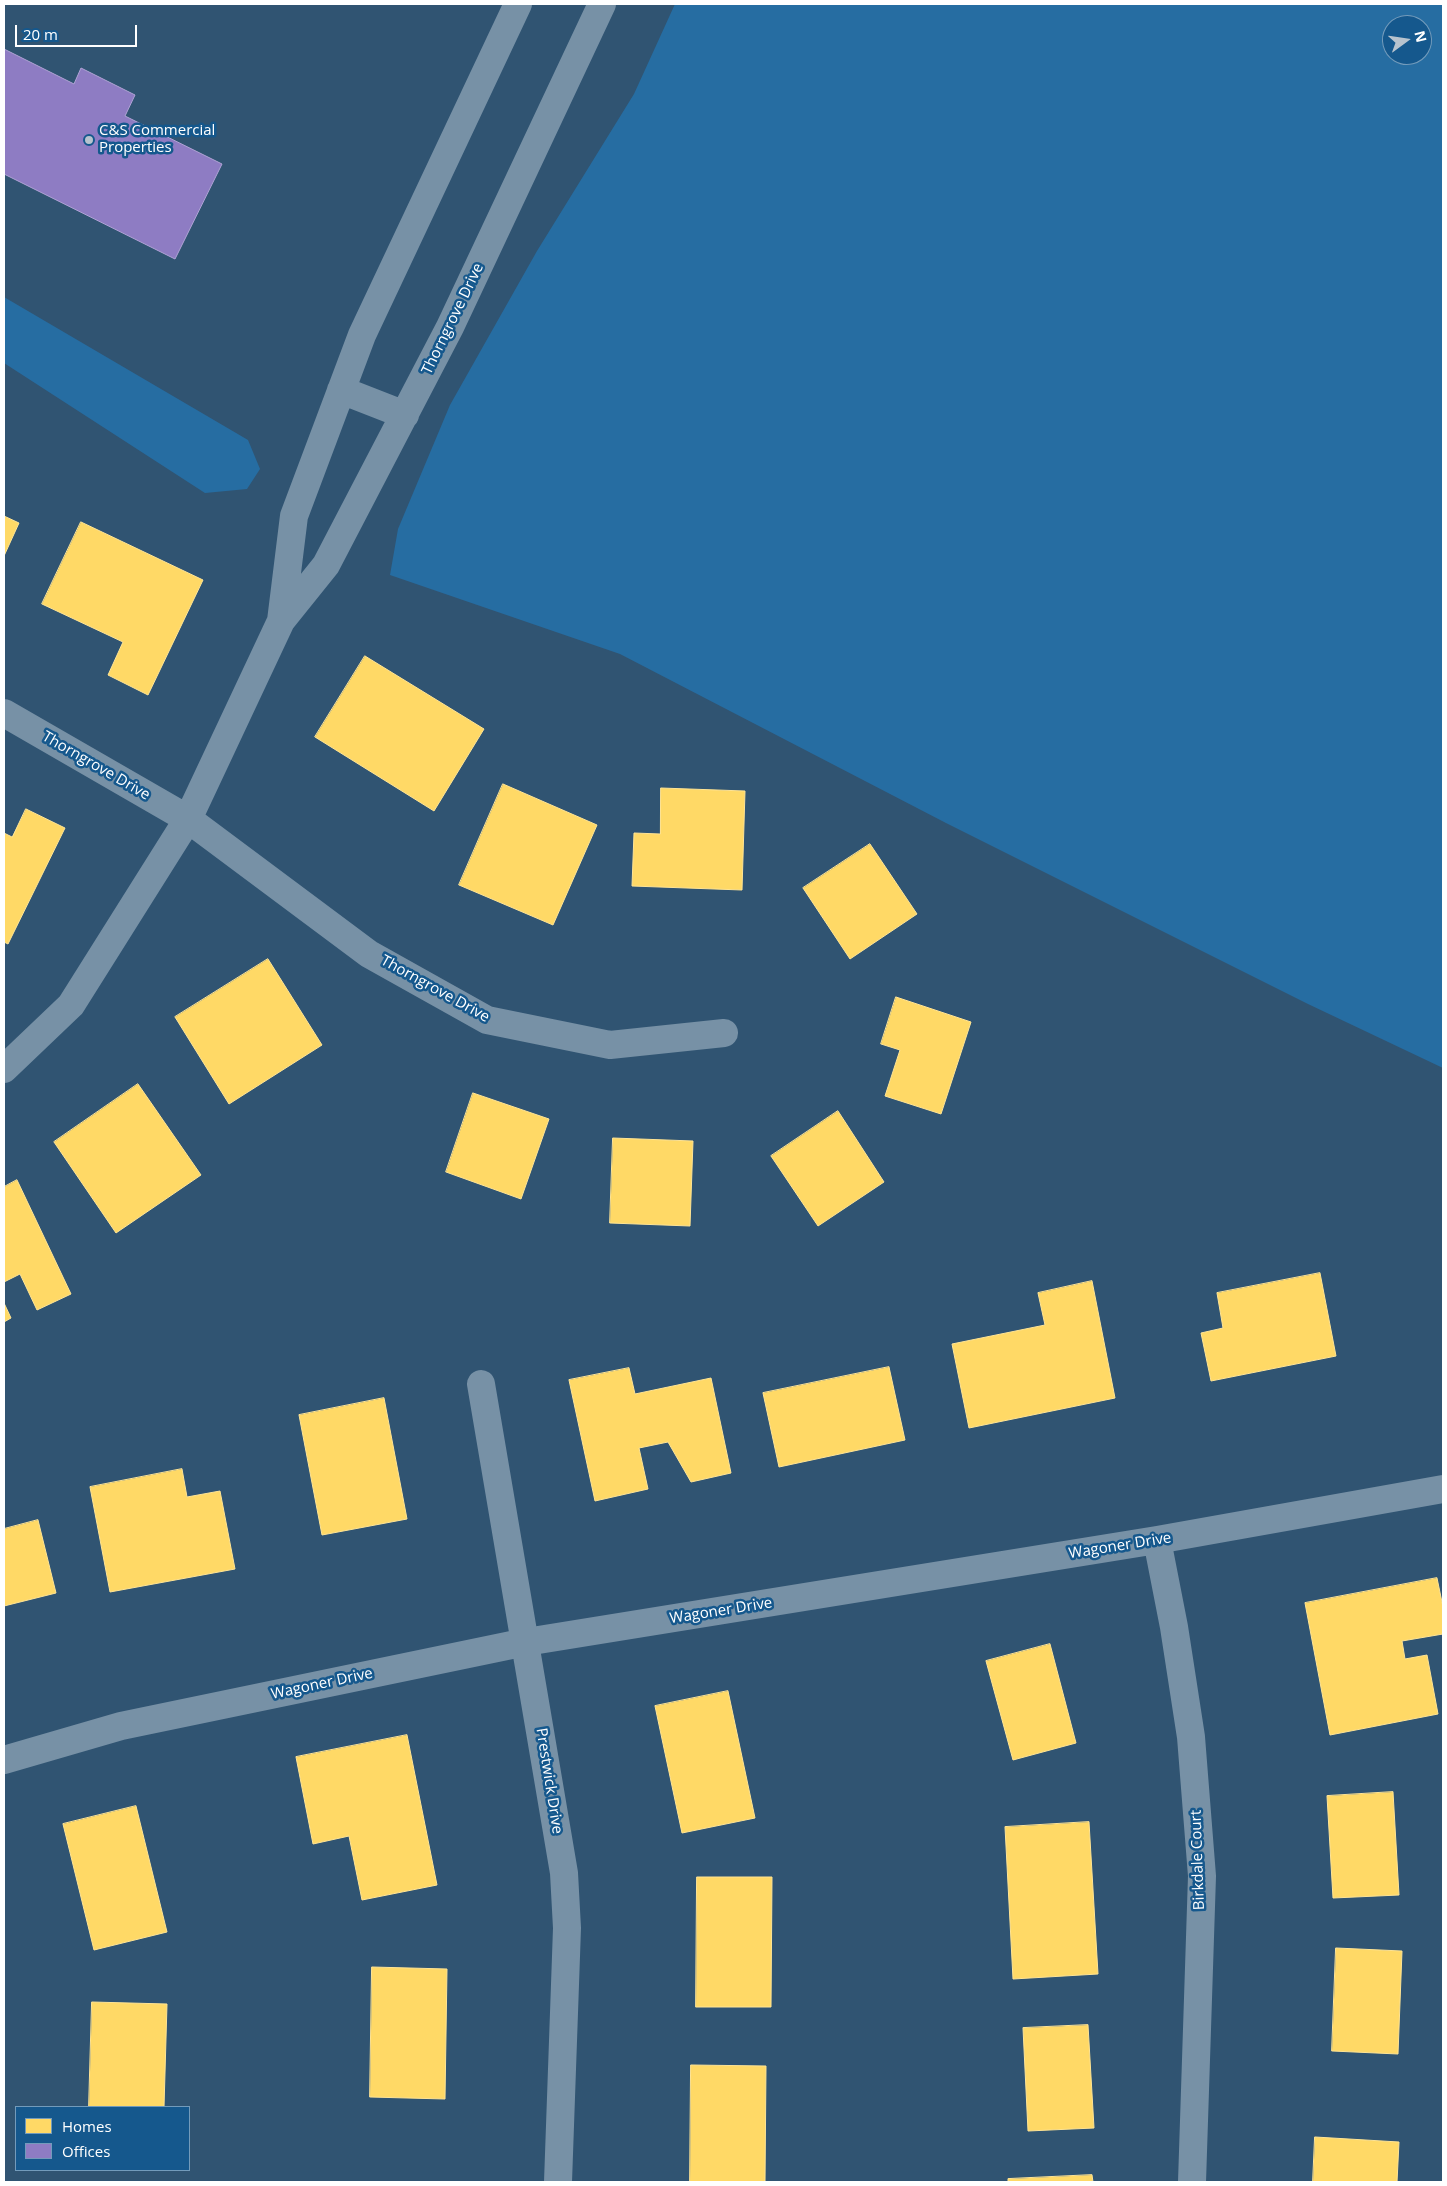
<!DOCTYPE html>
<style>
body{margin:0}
#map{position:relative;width:1447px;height:2186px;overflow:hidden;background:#305472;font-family:"Open Sans",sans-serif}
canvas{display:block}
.frame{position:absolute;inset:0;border:5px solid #fff;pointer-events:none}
.legend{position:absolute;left:15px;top:2106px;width:175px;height:65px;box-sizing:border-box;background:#15588d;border:1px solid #739bbb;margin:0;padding:6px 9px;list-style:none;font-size:15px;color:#fff}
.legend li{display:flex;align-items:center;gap:10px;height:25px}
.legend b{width:25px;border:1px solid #739bbb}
.north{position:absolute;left:1382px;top:15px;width:50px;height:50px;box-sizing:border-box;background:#15588d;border:1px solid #739bbb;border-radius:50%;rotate:76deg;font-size:14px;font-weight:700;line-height:20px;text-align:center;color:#fff}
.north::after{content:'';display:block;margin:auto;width:18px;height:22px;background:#b7c3ce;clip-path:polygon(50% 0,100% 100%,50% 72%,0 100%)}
.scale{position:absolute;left:15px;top:25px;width:122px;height:22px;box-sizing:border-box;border:2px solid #fff;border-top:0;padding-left:6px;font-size:15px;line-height:18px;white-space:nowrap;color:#fff;-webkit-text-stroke:4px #15588d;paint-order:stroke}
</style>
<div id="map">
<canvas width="1447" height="2186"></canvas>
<div class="frame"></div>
<ul class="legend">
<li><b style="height:14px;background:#ffd966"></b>Homes</li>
<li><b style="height:14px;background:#8e7cc3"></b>Offices</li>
</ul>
<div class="north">N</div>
<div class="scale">20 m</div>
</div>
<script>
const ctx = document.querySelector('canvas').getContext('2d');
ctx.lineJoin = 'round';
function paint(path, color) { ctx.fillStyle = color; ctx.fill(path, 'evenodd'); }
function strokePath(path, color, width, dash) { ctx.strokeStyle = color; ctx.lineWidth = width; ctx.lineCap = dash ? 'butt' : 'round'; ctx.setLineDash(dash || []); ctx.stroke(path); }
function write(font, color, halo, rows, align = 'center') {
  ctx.font = font + ' "Open Sans",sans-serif'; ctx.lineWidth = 5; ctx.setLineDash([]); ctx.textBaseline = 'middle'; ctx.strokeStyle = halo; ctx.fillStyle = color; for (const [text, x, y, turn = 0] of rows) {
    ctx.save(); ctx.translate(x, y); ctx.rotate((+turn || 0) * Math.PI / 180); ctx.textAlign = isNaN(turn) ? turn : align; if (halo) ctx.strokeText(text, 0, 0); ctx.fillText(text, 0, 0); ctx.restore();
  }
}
const green = new Path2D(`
 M 675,4 L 1443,4 L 1443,1068 L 1308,1004 L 946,823 L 620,654 L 390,575 L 398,529 L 450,405 L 537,251 L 634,94 ZM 1392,25 L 1422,25 L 1422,55 L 1392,55 Z
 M 4,297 L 248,440 L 260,469 L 247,489 L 205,493 L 4,363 Z`);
const homes = new Path2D(`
 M 4,516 L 19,523 L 4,556 Z
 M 81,522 L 203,580 L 148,695 L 108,675 L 123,642 L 42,604 Z
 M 365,656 L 484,729 L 434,811 L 315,737 Z
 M 503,784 L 597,825 L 553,925 L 459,885 Z
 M 661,788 L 745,791 L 742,890 L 632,886 L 634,833 L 660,834 Z
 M 26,809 L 65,828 L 8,944 L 4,942 L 4,833 L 12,837 Z
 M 870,844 L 917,914 L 850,959 L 803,888 Z
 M 268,959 L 322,1045 L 229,1104 L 175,1017 Z
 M 896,997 L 971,1022 L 941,1114 L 885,1096 L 900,1050 L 881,1044 Z
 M 138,1084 L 201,1175 L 116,1233 L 54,1142 Z
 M 473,1093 L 549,1119 L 521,1199 L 446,1172 Z
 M 838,1111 L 884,1182 L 818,1226 L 771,1156 Z
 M 613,1138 L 693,1141 L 690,1226 L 610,1223 Z
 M 17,1180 L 71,1294 L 37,1310 L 20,1274 L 4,1282 L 4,1187 Z
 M 1320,1273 L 1336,1356 L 1211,1381 L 1201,1333 L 1223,1328 L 1217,1293 Z
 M 1092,1281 L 1115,1398 L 969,1428 L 952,1344 L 1045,1325 L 1038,1293 Z
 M 4,1303 L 11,1318 L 4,1322 Z
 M 889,1367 L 905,1440 L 779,1467 L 763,1393 Z
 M 629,1368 L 635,1394 L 711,1378 L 731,1473 L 691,1482 L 668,1442 L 639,1448 L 648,1489 L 595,1501 L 569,1380 Z
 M 384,1398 L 407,1519 L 322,1535 L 299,1415 Z
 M 182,1469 L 187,1497 L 220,1491 L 235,1569 L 110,1592 L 90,1487 Z
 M 38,1520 L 56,1593 L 4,1606 L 4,1529 Z
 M 1437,1578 L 1443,1607 L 1443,1634 L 1402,1641 L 1405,1659 L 1427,1655 L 1438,1714 L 1330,1735 L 1305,1603 Z
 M 1050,1644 L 1076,1743 L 1013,1760 L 986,1661 Z
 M 728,1691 L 755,1818 L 682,1833 L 655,1706 Z
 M 407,1735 L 437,1885 L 362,1900 L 349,1836 L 313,1844 L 296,1757 Z
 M 1393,1792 L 1399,1895 L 1333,1898 L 1327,1796 Z
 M 136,1806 L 167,1932 L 94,1950 L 63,1824 Z
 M 1089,1822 L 1098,1974 L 1013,1979 L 1005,1827 Z
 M 697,1877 L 772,1877 L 771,2007 L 696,2007 Z
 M 1336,1948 L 1402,1951 L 1398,2054 L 1332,2051 Z
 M 372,1967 L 447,1969 L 445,2099 L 370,2097 Z
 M 92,2002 L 167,2004 L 164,2107 L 89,2107 Z
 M 1088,2025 L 1094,2128 L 1028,2131 L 1023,2028 Z
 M 691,2065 L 766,2066 L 765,2182 L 690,2182 Z
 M 1315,2137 L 1399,2142 L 1397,2182 L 1313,2182 Z
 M 1092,2175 L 1093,2182 L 1008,2182 L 1008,2179 Z`);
const offices = new Path2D(`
 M 4,49 L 74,84 L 81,68 L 135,95 L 125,116 L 222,164 L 175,259 L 4,174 Z`);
const street = new Path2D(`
 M 341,390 L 405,415
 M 281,621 L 294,516 L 362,335 L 518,4
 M 4,713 L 188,819 L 369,954 L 487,1020 L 610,1045 L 724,1033
 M 4,1069 L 71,1005 L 188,819 L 281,621 L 326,565 L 450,327 L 602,4
 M 481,1384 L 564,1873 L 567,1928 L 558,2182
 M 1157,1540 L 1174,1627 L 1191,1737 L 1202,1876 L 1192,2182
 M 4,1760 L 121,1726 L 526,1642 L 1157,1540 L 1443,1489`);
const markers = [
 [89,140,5,"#b7c3ce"]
];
const poiNames = [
 ["C&S Commercial",99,131],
 ["Properties",99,148]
];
const streetNames = [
 ["Thorngrove Drive",453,319,-64],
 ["Thorngrove Drive",96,766,30],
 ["Thorngrove Drive",435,989,29],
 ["Wagoner Drive",1120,1546,-9],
 ["Wagoner Drive",721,1611,-9],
 ["Wagoner Drive",322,1684,-12],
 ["Prestwick Drive",549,1781,81],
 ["Birkdale Court",1198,1860,-92]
];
paint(green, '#266da2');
paint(homes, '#ffd966');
strokePath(homes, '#ffe494', 1);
paint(offices, '#8e7cc3');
strokePath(offices, '#b0a3d5', 1);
strokePath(street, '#7791a6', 28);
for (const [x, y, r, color] of markers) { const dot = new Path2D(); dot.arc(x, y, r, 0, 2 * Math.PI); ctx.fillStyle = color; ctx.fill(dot); strokePath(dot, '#15588d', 2); }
write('15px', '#fff', '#15588d', poiNames, 'left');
write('15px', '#fff', '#15588d', streetNames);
</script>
